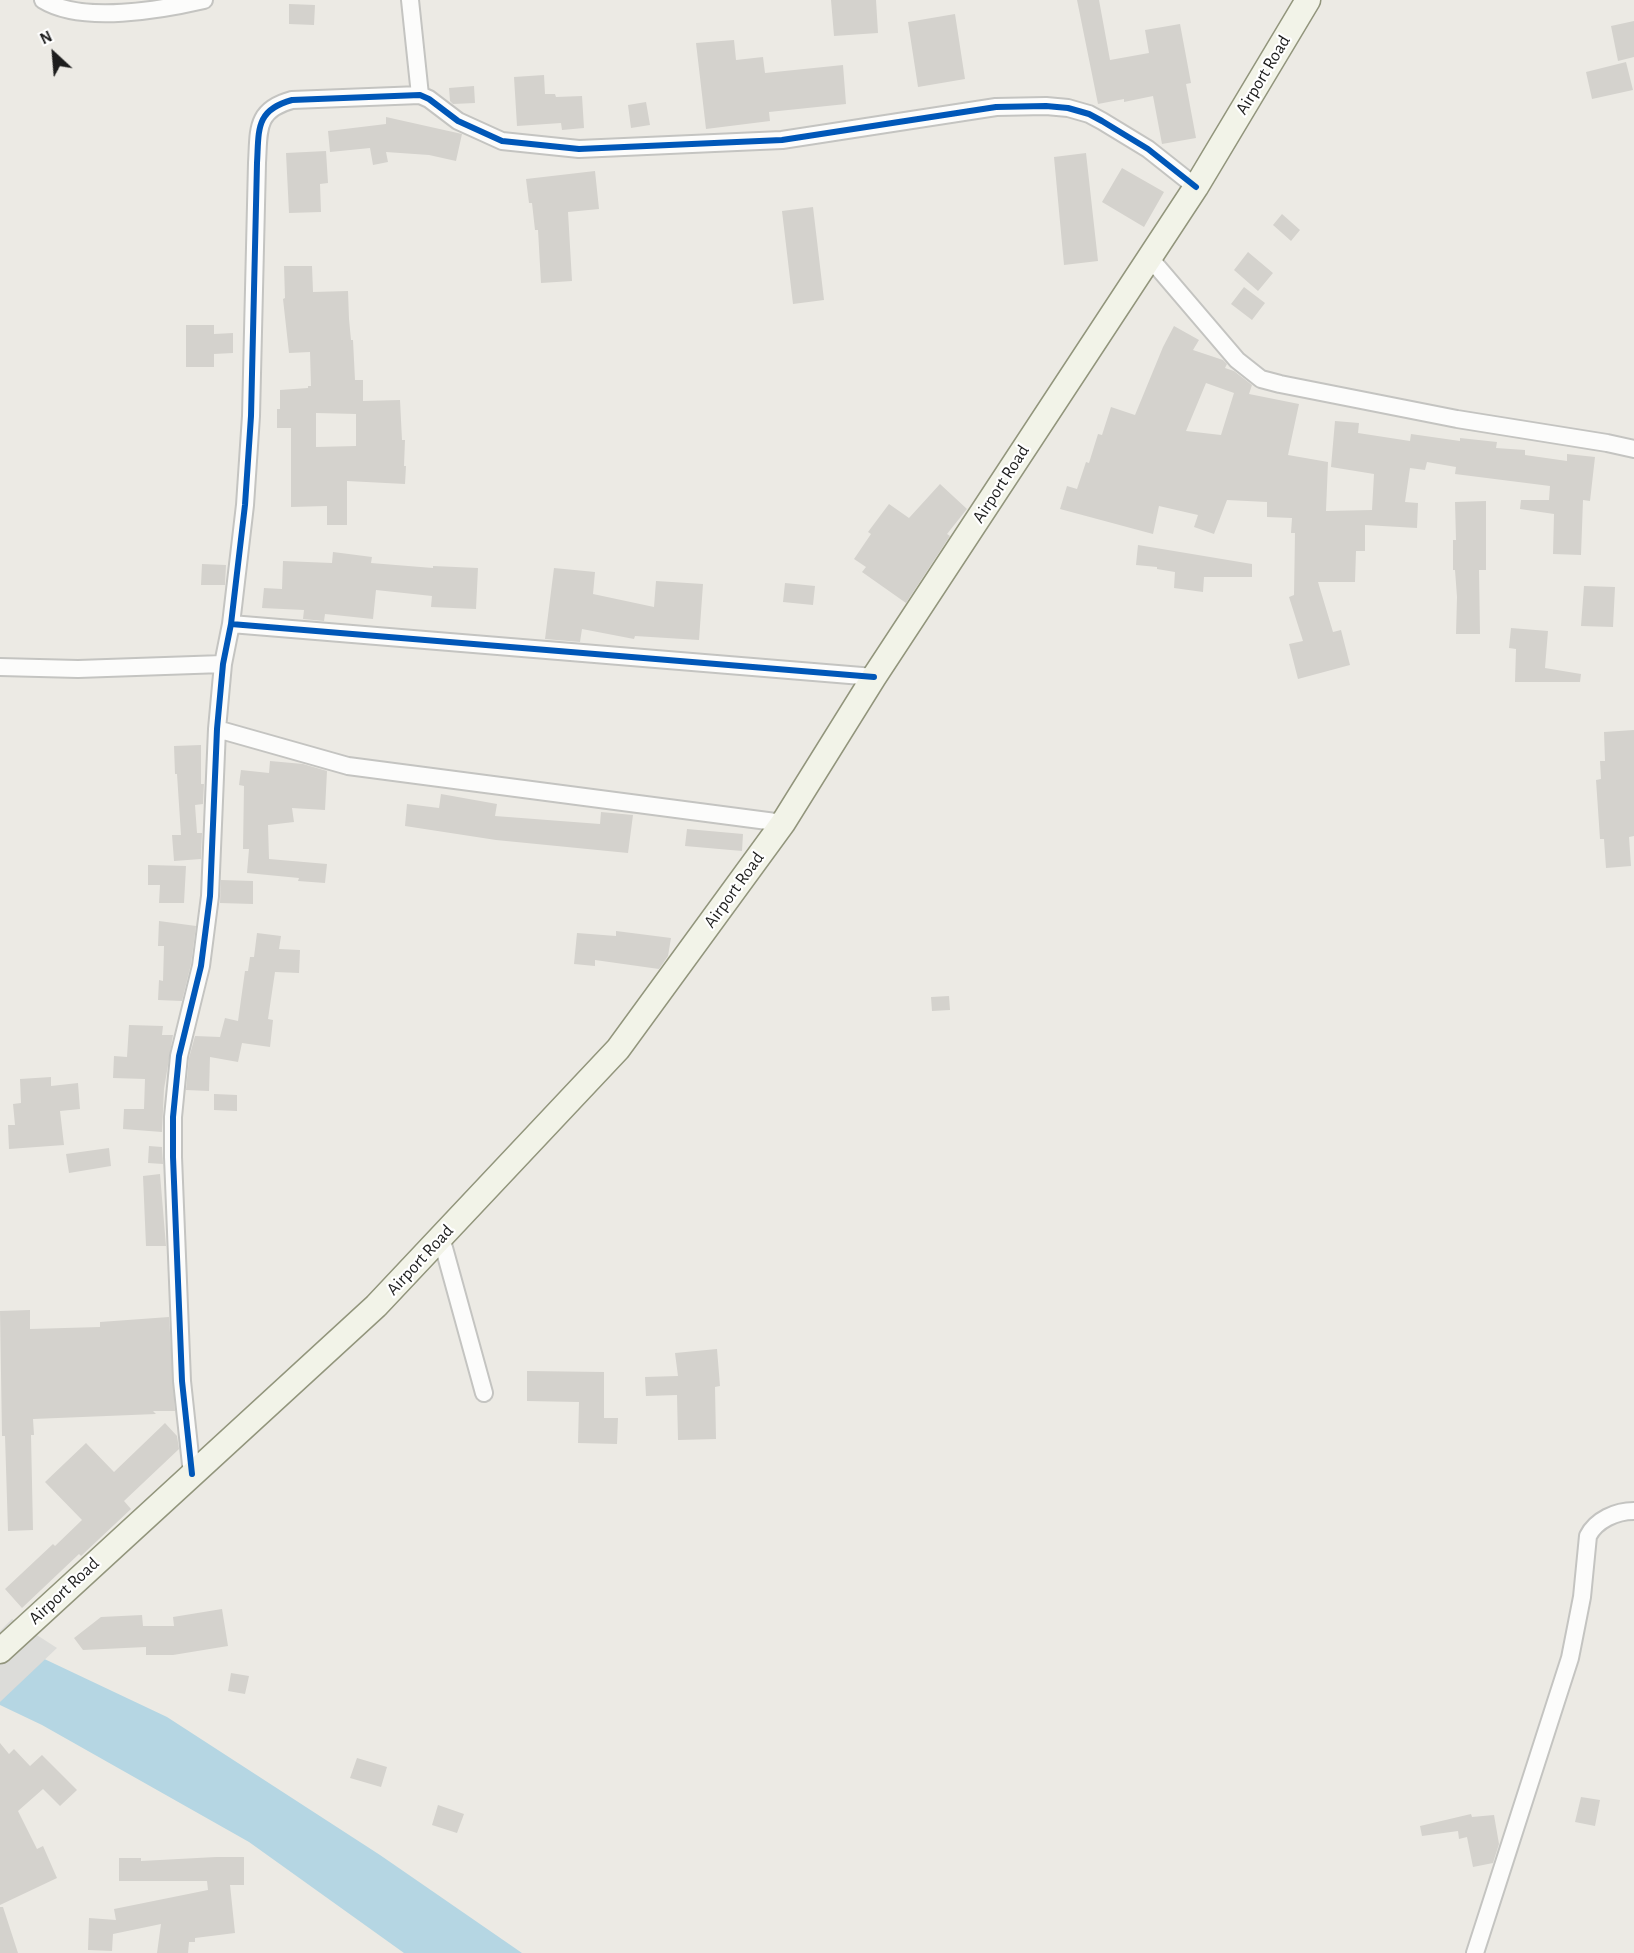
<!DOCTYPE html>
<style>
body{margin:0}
#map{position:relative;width:1634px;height:1953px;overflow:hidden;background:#eceae4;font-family:"Alegreya Sans",sans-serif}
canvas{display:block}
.north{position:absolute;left:24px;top:24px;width:60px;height:60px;-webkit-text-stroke:4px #fff;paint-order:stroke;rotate:334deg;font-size:16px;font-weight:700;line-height:24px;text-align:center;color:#1d1d1d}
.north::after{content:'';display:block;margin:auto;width:21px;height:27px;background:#1d1d1d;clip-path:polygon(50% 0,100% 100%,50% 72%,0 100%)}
</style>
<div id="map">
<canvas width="1634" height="1953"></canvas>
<div class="north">N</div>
</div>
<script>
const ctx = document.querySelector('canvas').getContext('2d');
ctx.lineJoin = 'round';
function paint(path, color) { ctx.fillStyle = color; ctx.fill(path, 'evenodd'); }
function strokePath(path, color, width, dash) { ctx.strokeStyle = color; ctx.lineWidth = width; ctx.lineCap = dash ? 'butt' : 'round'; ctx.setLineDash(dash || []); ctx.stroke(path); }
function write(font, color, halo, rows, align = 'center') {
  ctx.font = font + ' "Alegreya Sans",sans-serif'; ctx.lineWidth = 4.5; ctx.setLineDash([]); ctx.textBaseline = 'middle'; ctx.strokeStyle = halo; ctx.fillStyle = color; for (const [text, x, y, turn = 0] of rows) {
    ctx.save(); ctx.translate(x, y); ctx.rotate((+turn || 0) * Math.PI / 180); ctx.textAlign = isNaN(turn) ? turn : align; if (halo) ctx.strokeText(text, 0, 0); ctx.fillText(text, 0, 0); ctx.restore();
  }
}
const water = new Path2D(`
 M 0,1638 L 167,1717 L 380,1855 L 522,1953 L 404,1953 L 249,1842 L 42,1725 L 0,1705 Z`);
const pier = new Path2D(`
 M 12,1619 L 57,1648 L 0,1702 L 0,1631 Z`);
const building = new Path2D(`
 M 831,0 L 876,0 L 878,33 L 834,36 Z
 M 1077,0 L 1099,0 L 1110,60 L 1149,53 L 1145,30 L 1180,24 L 1191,83 L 1186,84 L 1196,138 L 1162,144 L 1153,96 L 1124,102 L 1124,99 L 1098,104 Z
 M 289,4 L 315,5 L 314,25 L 289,24 Z
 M 955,14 L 965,79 L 918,87 L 908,22 Z
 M 1634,21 L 1634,57 L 1618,61 L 1611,26 Z
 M 734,40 L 736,60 L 763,57 L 765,73 L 843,65 L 846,104 L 769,112 L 770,121 L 706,129 L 696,43 Z
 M 1626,62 L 1633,90 L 1592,99 L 1586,72 Z
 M 544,75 L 545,94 L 555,94 L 556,97 L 582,96 L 584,128 L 562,130 L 561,123 L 517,126 L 514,77 Z
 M 474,86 L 475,103 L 453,104 L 450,101 L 449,88 Z
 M 646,102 L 650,125 L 631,128 L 628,105 Z
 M 386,117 L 462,134 L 456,161 L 429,155 L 386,152 L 388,162 L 373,165 L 370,148 L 330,152 L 328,131 L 386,124 Z
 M 326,151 L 328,183 L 320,184 L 321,212 L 289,213 L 286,153 Z
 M 1086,153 L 1098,261 L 1064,265 L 1054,157 Z
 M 1122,168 L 1164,192 L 1144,227 L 1102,202 Z
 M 595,171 L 599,209 L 568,212 L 572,281 L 541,283 L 538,230 L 535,230 L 532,203 L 529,203 L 526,179 Z
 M 813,207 L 824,300 L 793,304 L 782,211 Z
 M 1282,214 L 1300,230 L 1291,241 L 1273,225 Z
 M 1248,252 L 1273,273 L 1258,291 L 1234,270 Z
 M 284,266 L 312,266 L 313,292 L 348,291 L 349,319 L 351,340 L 353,340 L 355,380 L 363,380 L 363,401 L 400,400 L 402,440 L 405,440 L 404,466 L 406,466 L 405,484 L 347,481 L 347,525 L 327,525 L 327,506 L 291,507 L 291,428 L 277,428 L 277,409 L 280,409 L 280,390 L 308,388 L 308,386 L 311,386 L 310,352 L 289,353 L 283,299 L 285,298 ZM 316,413 L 356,414 L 356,446 L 316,447 Z
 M 1244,287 L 1265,303 L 1252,320 L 1231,304 Z
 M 186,325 L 214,325 L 214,334 L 233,333 L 233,353 L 214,354 L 214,367 L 186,367 Z
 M 1174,326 L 1199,340 L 1193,350 L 1223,360 L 1227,364 L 1225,368 L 1234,371 L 1252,385 L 1249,394 L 1299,404 L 1288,455 L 1328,462 L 1326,511 L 1372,510 L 1374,474 L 1331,467 L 1335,421 L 1359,423 L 1358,433 L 1410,441 L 1411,434 L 1460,441 L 1460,438 L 1497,442 L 1496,448 L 1525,450 L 1525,455 L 1567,461 L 1567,454 L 1595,457 L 1590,501 L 1583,500 L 1581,555 L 1553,554 L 1554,514 L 1520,509 L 1521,500 L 1549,500 L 1550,486 L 1455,474 L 1456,467 L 1427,462 L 1425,470 L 1410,468 L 1405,502 L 1418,503 L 1417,528 L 1365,525 L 1365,551 L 1356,551 L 1355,582 L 1318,582 L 1333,632 L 1341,630 L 1350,665 L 1298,679 L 1289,644 L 1303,641 L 1289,597 L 1294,595 L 1295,533 L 1291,533 L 1292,518 L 1267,517 L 1267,502 L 1227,500 L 1214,534 L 1194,527 L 1198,515 L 1159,506 L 1153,534 L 1060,509 L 1067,486 L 1077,489 L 1086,462 L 1089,463 L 1098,434 L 1102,435 L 1111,407 L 1135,415 L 1163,347 ZM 1206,383 L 1234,393 L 1221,435 L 1186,431 Z
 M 940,484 L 967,509 L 947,534 L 950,536 L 906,603 L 862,572 L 866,567 L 854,559 L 871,534 L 868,532 L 889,504 L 909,518 Z
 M 1486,501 L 1486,570 L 1479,570 L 1480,634 L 1456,634 L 1457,597 L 1455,570 L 1453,570 L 1453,540 L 1456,540 L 1455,502 Z
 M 1138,545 L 1252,564 L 1252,577 L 1204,577 L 1203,592 L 1174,588 L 1175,572 L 1157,569 L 1157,567 L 1136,565 Z
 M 333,552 L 372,557 L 371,563 L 433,568 L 433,566 L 478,568 L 476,609 L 431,607 L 432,596 L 376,590 L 373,619 L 325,614 L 324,621 L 303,619 L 304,610 L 262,608 L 264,588 L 282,589 L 283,561 L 332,563 Z
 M 202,564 L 226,565 L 225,585 L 201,585 Z
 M 554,568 L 595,572 L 593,594 L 654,607 L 656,581 L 703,584 L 699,640 L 635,636 L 634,639 L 582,629 L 580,642 L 545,639 Z
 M 785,583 L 815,586 L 813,605 L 783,602 Z
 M 1584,586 L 1615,587 L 1613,627 L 1581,626 Z
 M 1511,628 L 1548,631 L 1545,668 L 1581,674 L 1580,682 L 1515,682 L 1516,649 L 1509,648 Z
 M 1634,730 L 1634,836 L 1629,837 L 1631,866 L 1606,868 L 1604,839 L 1600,839 L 1596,780 L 1601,779 L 1600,761 L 1605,761 L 1604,732 Z
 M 201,745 L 201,784 L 204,784 L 203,804 L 195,805 L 197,833 L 202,833 L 201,859 L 174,861 L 172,835 L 181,835 L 177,774 L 175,774 L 174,746 Z
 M 270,761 L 303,764 L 327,771 L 325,810 L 292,808 L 294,822 L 268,825 L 269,859 L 327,864 L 325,883 L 298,881 L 299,878 L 247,873 L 249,849 L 243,849 L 244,786 L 239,785 L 241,770 L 269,773 Z
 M 441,794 L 497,804 L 495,816 L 600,824 L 601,812 L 633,815 L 628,853 L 496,840 L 405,826 L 407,804 L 439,808 Z
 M 687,829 L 743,834 L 742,851 L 685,846 Z
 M 148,865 L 186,866 L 184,903 L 159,903 L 160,885 L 148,885 Z
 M 221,880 L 253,881 L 253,904 L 220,903 Z
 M 159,921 L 196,926 L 191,964 L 182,1001 L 158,1000 L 159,980 L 163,981 L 164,946 L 158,946 Z
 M 616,931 L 671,938 L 668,956 L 659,969 L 595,960 L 595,966 L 574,964 L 577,933 L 616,936 Z
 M 257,933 L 281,936 L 279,949 L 300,950 L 299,973 L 275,972 L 268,1019 L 273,1020 L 270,1047 L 242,1043 L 238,1062 L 210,1057 L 209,1091 L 186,1090 L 189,1058 L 195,1036 L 220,1037 L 225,1018 L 238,1021 L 245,971 L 248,971 L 250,957 L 254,957 Z
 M 949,996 L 950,1010 L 932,1011 L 931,997 Z
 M 129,1025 L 163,1026 L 162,1035 L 173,1035 L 164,1089 L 162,1132 L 123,1129 L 124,1109 L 144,1109 L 145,1079 L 113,1078 L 114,1056 L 127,1057 Z
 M 51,1077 L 51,1086 L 78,1083 L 80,1109 L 60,1111 L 64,1145 L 9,1149 L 8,1125 L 15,1125 L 13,1104 L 21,1103 L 20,1079 Z
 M 214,1094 L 237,1095 L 237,1111 L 214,1110 Z
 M 149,1146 L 162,1147 L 163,1164 L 148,1163 Z
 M 109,1148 L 111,1166 L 69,1173 L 66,1154 Z
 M 160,1174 L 166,1246 L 146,1246 L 143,1176 Z
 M 30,1310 L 30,1329 L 100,1327 L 100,1322 L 169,1317 L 175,1411 L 153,1411 L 156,1414 L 33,1419 L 34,1435 L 31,1435 L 33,1530 L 8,1531 L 5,1436 L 2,1436 L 0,1311 Z
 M 717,1349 L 720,1386 L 715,1387 L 716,1439 L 678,1440 L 677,1395 L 646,1396 L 645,1377 L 678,1376 L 675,1353 Z
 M 527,1371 L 604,1372 L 604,1418 L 618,1418 L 617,1444 L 578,1443 L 579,1402 L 527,1401 Z
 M 165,1423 L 177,1436 L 179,1449 L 124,1501 L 131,1509 L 81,1556 L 79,1554 L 22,1608 L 5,1589 L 53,1544 L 55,1546 L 82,1520 L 45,1482 L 86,1443 L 114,1472 Z
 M 222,1609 L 228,1646 L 173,1655 L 146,1655 L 146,1647 L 83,1650 L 74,1638 L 101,1617 L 142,1615 L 143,1626 L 174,1626 L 173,1617 Z
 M 231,1673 L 249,1676 L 245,1694 L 228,1691 Z
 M 0,1743 L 9,1754 L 14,1749 L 30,1766 L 42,1755 L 77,1790 L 60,1806 L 43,1789 L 18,1811 L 37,1849 L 43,1846 L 57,1878 L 0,1905 Z
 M 357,1758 L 387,1767 L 381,1787 L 350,1778 Z
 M 1581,1797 L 1600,1800 L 1595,1826 L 1575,1822 Z
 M 438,1805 L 464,1814 L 457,1833 L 432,1825 Z
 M 1471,1814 L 1472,1817 L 1494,1815 L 1499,1844 L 1493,1863 L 1473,1867 L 1467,1837 L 1459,1839 L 1458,1831 L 1422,1836 L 1420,1826 Z
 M 216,1857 L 244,1857 L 244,1885 L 230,1885 L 235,1933 L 195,1938 L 195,1942 L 189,1942 L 188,1953 L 157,1953 L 161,1924 L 113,1934 L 112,1951 L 88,1950 L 89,1918 L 116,1920 L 114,1909 L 208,1890 L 207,1881 L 119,1881 L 119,1858 L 141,1858 L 141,1861 Z
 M 0,1907 L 3,1907 L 18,1953 L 0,1953 Z`);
const minor = new Path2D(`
 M 43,0 C 82,24 161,10 204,0
 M 410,0 L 420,95
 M 1149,257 L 1237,360 L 1261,379 L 1280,384 L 1457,419 L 1607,443 L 1634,449
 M 231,624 L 874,677
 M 0,667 L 78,669 L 223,664
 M 217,729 L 348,766 L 783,823
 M 441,1237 L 484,1393
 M 192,1474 L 182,1381 L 173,1157 L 173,1117 L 179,1056 L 201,966 L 210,896 L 217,729 L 223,664 L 231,624 L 245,505 L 251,416 L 257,163 C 259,130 255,110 292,100 L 420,95 L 429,99 L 458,121 L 502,141 L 579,149 L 782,140 L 996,107 L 1046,106 L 1068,108 L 1089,114 L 1102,121 L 1148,149 L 1196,187
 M 1475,1953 L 1570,1658 L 1582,1597 L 1588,1536 C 1596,1520 1616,1511 1634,1511`);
const secondary = new Path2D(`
 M 0,1651 L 376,1306 L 618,1049 L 783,823 L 874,677 L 1196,187 L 1308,0`);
const cycleway = new Path2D(`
 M 231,624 L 874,677
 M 192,1474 L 182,1381 L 173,1157 L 173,1117 L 179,1056 L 201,966 L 210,896 L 217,729 L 223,664 L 231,624 L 245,505 L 251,416 L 257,163 C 259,130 255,110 292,100 L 420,95 L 429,99 L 458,121 L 502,141 L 579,149 L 782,140 L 996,107 L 1046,106 L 1068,108 L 1089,114 L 1102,121 L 1148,149 L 1196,187`);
const streetNames = [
 ["Airport Road",1263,75,-59],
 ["Airport Road",1001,484,-57],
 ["Airport Road",734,890,-54],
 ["Airport Road",420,1260,-47],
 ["Airport Road",64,1591,-43]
];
paint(water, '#b5d6e3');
paint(pier, '#dcdcd9');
paint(building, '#d4d2cd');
strokePath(minor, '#c4c4c1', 20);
strokePath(secondary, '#92957c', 27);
strokePath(minor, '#fcfcfb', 16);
strokePath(secondary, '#f2f3e8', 24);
strokePath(cycleway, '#0057b8', 6);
write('18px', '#1d1d1d', '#fff', streetNames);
</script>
